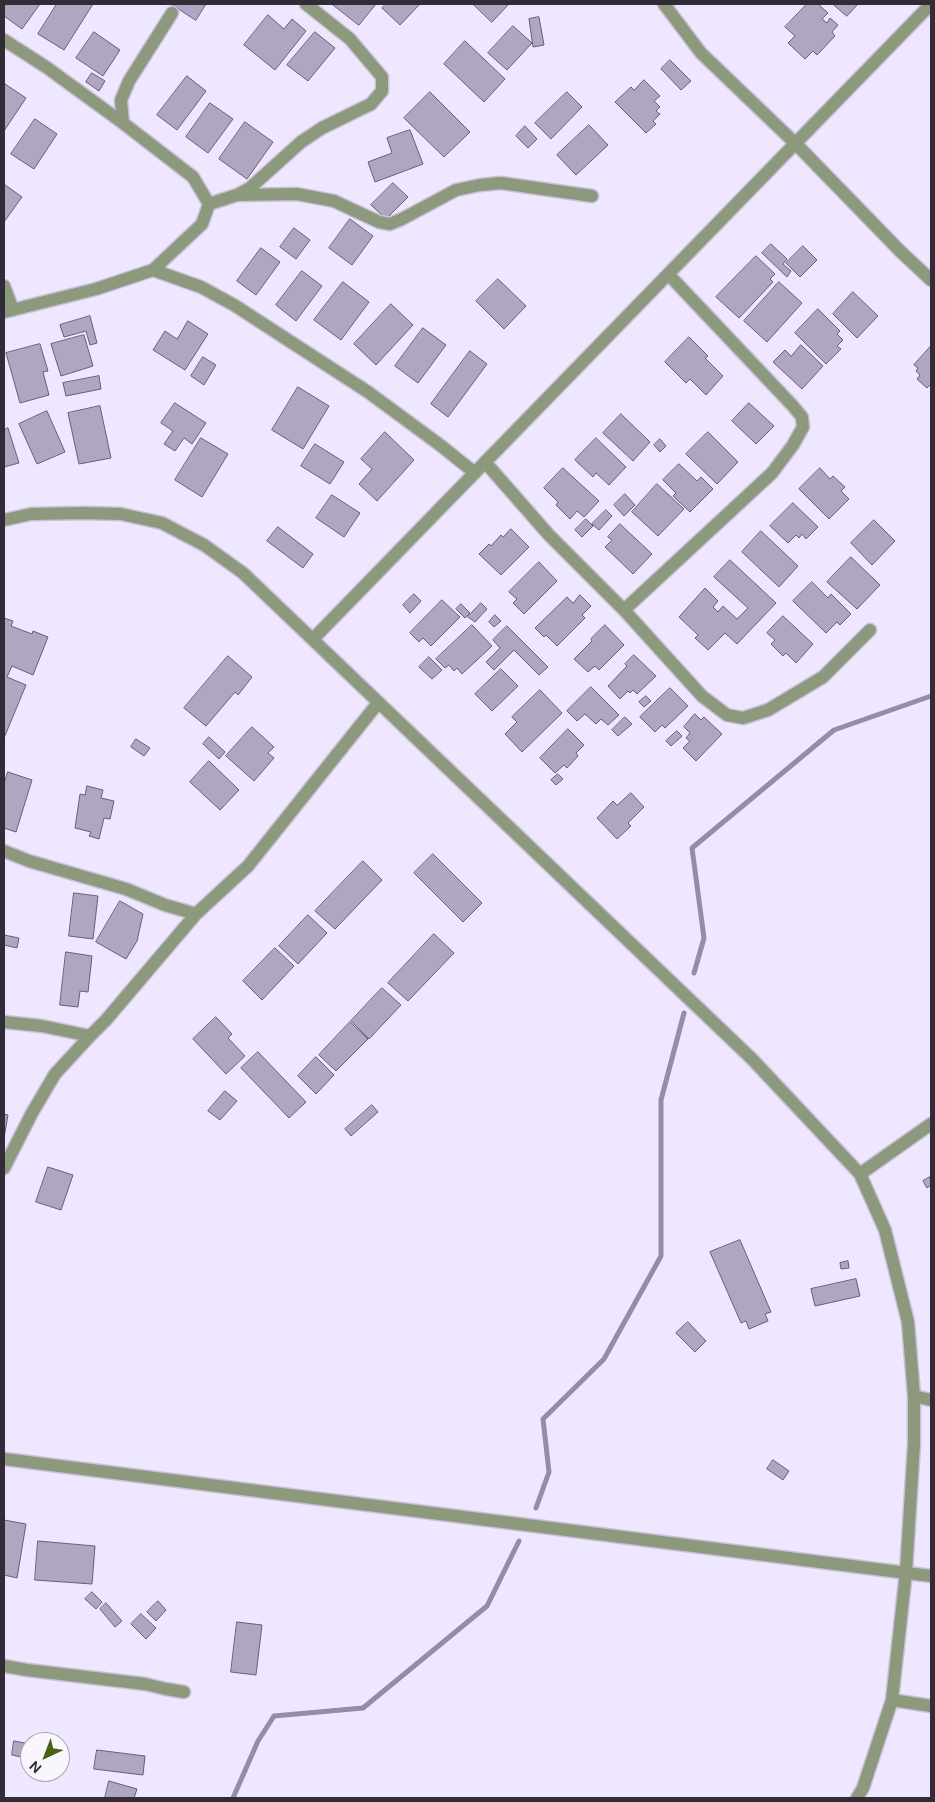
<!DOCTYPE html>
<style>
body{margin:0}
#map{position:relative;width:935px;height:1802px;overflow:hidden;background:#efe6ff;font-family:"DM Sans",sans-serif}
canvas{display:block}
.frame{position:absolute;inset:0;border:5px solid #312c38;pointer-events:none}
.north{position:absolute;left:20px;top:1732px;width:50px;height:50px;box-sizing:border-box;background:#f9f7fd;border:1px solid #a9a6ae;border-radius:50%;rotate:223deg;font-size:14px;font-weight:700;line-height:20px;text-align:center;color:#312c38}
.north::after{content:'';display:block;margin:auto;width:18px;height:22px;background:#486210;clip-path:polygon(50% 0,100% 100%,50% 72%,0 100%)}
</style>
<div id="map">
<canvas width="935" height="1802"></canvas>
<div class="frame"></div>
<div class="north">N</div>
</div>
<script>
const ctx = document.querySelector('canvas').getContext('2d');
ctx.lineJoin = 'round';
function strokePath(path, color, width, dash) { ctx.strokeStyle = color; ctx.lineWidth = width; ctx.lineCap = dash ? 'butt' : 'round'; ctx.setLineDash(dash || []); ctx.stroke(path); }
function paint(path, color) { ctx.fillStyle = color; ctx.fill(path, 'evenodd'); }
const stream = new Path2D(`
 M 694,973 L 704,938 L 692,848 L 834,730 L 931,696
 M 536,1508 L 549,1472 L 543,1419 L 604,1359 L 661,1256 L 661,1100 L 684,1013
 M 233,1798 L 258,1741 L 274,1716 L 363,1708 L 487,1606 L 519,1541`);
const building = new Path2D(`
 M 4,4 L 40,4 L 22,29 L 4,16 Z
 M 57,4 L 93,4 L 64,50 L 38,34 Z
 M 171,4 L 206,4 L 196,20 Z
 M 332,4 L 376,4 L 359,25 Z
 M 386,4 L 420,4 L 400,25 L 382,8 Z
 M 473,4 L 509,4 L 492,22 Z
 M 807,4 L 818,4 L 828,13 L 822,19 L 827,23 L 830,18 L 838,25 L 832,32 L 835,36 L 817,55 L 813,51 L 805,59 L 788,43 L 795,36 L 785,27 Z
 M 833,4 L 858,4 L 847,16 Z
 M 268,15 L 284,29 L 292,19 L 306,31 L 275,70 L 244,45 Z
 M 539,17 L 544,45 L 533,47 L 529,19 Z
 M 513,26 L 532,43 L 507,70 L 488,53 Z
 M 94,32 L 120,50 L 103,76 L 76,58 Z
 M 315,32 L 335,48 L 308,81 L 287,65 Z
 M 465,41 L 505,79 L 484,102 L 444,64 Z
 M 670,60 L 691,81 L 681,90 L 661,69 Z
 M 92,73 L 105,81 L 99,91 L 86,82 Z
 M 187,76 L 206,91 L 177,130 L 157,115 Z
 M 644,80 L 660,96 L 654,101 L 660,107 L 656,111 L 660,114 L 653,121 L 656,124 L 646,133 L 615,102 L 631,87 L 634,90 Z
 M 5,84 L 26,98 L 4,131 L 4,85 Z
 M 430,92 L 470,132 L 444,157 L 404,118 Z
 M 567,92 L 582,107 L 551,139 L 535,123 Z
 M 210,103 L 233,119 L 208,153 L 186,137 Z
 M 35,119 L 57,134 L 34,169 L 11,154 Z
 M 245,122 L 273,142 L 247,179 L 219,159 Z
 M 589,125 L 608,145 L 576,175 L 557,155 Z
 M 525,126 L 537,139 L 528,148 L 516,136 Z
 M 410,130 L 423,164 L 375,182 L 368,162 L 392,153 L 387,138 Z
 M 393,183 L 408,197 L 386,219 L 371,205 Z
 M 4,184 L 22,197 L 4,222 Z
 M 350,219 L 373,236 L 352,265 L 329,248 Z
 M 294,228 L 310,240 L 296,259 L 280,247 Z
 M 771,244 L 787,259 L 783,264 L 791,271 L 787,277 L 762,253 Z
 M 803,246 L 817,260 L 800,277 L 786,263 Z
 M 261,248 L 280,262 L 256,295 L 237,281 Z
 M 756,256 L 775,274 L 770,279 L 773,282 L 739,318 L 716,297 Z
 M 302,271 L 322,286 L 296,321 L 276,305 Z
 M 498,279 L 526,306 L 504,329 L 476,301 Z
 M 343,282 L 369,302 L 341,340 L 314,320 Z
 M 779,282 L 802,303 L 767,342 L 744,321 Z
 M 853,292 L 878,316 L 857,338 L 833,314 Z
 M 391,304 L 413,325 L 376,365 L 354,344 Z
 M 818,309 L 840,331 L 837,334 L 843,340 L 837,346 L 841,349 L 826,364 L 795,333 Z
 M 90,316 L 97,343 L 90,345 L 86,331 L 64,337 L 60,325 Z
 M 188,321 L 208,334 L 185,370 L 153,350 L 165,331 L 177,339 Z
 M 423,328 L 446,345 L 418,383 L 395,366 Z
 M 84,335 L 93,366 L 61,376 L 51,344 Z
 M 689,337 L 708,356 L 705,358 L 723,376 L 706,395 L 690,379 L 686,383 L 665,362 Z
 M 40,344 L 48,371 L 43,372 L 49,395 L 20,403 L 6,353 Z
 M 801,345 L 823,366 L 802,389 L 773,362 L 785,350 L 791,356 Z
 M 931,346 L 931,384 L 927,388 L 917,379 L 920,375 L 916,371 L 918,368 L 914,365 Z
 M 470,351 L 487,364 L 448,417 L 431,404 Z
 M 203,357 L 216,365 L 204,385 L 191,376 Z
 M 99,376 L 101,389 L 66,396 L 63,383 Z
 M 298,387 L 329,406 L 303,449 L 272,430 Z
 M 175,403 L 206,423 L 192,444 L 184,438 L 175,451 L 164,444 L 173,431 L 161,423 Z
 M 749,403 L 774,426 L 756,444 L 732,421 Z
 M 100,406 L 111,458 L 79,464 L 68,413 Z
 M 47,411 L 65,452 L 37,464 L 19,424 Z
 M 621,414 L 650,442 L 633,461 L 603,433 Z
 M 8,428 L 19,463 L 4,467 L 4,430 Z
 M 385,432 L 414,460 L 377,501 L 359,484 L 372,469 L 361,459 Z
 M 708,432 L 738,462 L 717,484 L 686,454 Z
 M 201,438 L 228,454 L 202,497 L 175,480 Z
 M 596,438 L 626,467 L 609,485 L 596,473 L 593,477 L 575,460 Z
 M 660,439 L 666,446 L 660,452 L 654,445 Z
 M 315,444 L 344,462 L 330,484 L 301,466 Z
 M 679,464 L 697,481 L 701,477 L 713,489 L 690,512 L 673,496 L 676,493 L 663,480 Z
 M 563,468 L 599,501 L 584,517 L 577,511 L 570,519 L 556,505 L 558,502 L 544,488 Z
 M 820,468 L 830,479 L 833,476 L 845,487 L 841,491 L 849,499 L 829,519 L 799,489 Z
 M 657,484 L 684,509 L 658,536 L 632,512 Z
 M 625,494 L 635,505 L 624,516 L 614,505 Z
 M 332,495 L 360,513 L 344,537 L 316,518 Z
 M 793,503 L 818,527 L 806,539 L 802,534 L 799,538 L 796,535 L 788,543 L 770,526 Z
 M 606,510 L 612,516 L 599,530 L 592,524 Z
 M 586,519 L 593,526 L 582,537 L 575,530 Z
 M 874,520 L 895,541 L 872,565 L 851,543 Z
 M 620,524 L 652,554 L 633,574 L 605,547 L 612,540 L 608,537 Z
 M 278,527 L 313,554 L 303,568 L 267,541 Z
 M 511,529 L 529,547 L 501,575 L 479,554 L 489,544 L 491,546 L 501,535 L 503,537 Z
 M 761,531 L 798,566 L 779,587 L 742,552 Z
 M 851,557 L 880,585 L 857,609 L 827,582 Z
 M 730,560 L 776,603 L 737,644 L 725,633 L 708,650 L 695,638 L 698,635 L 679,617 L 705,588 L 718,601 L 713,607 L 718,612 L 723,606 L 737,619 L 748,608 L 714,577 Z
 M 539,562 L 557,581 L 524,614 L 513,603 L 517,599 L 509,592 Z
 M 812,582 L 828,598 L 831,594 L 851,614 L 840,625 L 837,622 L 826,633 L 793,601 Z
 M 414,594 L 421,601 L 410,613 L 403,605 Z
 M 580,595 L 591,606 L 582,615 L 585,618 L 557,646 L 546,635 L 544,637 L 535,628 L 567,597 L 573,603 Z
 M 442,600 L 460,617 L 431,646 L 423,638 L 419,642 L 410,633 Z
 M 481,603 L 487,609 L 475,622 L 468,617 Z
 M 461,604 L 470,613 L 465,618 L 456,609 Z
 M 495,615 L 501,621 L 494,627 L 489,622 Z
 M 783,616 L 813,644 L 796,663 L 786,653 L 783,656 L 771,644 L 775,640 L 767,633 Z
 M 4,618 L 13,621 L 11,626 L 32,634 L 33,631 L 48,637 L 33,675 L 12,666 L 7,677 L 26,685 L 4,738 Z
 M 472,625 L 492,646 L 462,674 L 457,668 L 454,671 L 449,665 L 445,668 L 436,659 Z
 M 605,625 L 624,645 L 599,670 L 595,666 L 588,672 L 574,659 L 592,641 L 591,639 Z
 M 507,626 L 548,667 L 539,675 L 514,650 L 494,670 L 486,662 L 500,648 L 493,640 Z
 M 634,655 L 656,676 L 637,694 L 633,690 L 630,693 L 628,691 L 620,699 L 608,686 L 627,666 L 625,664 Z
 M 228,656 L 252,677 L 238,695 L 235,692 L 206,726 L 184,708 Z
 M 429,657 L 442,670 L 432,679 L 419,667 Z
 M 501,669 L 518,686 L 492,711 L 475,694 Z
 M 591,687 L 619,715 L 608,725 L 601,719 L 596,724 L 585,714 L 577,721 L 567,711 Z
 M 670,688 L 688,706 L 665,728 L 662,725 L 655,732 L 640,717 Z
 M 540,690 L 562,713 L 522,752 L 505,734 L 517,722 L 512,717 Z
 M 646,696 L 651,701 L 644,707 L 639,702 Z
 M 695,714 L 701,720 L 704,717 L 722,734 L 696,761 L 683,748 L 690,741 L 686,738 L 690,733 L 684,727 Z
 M 625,717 L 632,724 L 618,736 L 612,730 Z
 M 252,727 L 274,747 L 268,753 L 274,758 L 254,781 L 226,756 Z
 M 568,729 L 584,745 L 576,753 L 578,756 L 567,768 L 564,765 L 555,773 L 540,758 Z
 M 677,731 L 682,736 L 671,746 L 666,741 Z
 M 209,737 L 225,752 L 219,759 L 203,744 Z
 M 136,739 L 150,748 L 144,756 L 131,747 Z
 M 209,761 L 239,790 L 220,810 L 190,782 Z
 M 8,772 L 32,780 L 16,832 L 4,828 L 4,784 Z
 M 558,774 L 563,779 L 556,785 L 551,780 Z
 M 87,786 L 103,790 L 101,798 L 114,801 L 110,819 L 104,818 L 99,839 L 89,836 L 91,832 L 75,828 L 80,794 L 85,795 Z
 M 631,793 L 644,807 L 628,823 L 631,826 L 617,839 L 597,818 L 613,801 L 617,805 Z
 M 433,854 L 482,903 L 463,922 L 414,873 Z
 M 363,861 L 382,880 L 335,929 L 315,911 Z
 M 74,893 L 98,896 L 93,939 L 69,936 Z
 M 120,901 L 143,914 L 137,941 L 126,959 L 96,942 Z
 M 308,915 L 327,933 L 298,964 L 279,946 Z
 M 434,934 L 454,953 L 408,1001 L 388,983 Z
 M 4,935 L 19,938 L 17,948 L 4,945 Z
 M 275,948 L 294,966 L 262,1000 L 243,981 Z
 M 66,952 L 92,956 L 88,992 L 80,991 L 78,1007 L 60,1005 Z
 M 382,988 L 401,1005 L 369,1039 L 351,1021 Z
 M 216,1017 L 232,1034 L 228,1038 L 245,1056 L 226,1074 L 193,1039 Z
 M 350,1022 L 368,1039 L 336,1071 L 319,1055 Z
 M 258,1052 L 306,1102 L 289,1118 L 241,1068 Z
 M 316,1057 L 334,1075 L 316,1094 L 298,1076 Z
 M 225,1091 L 237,1101 L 220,1120 L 208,1111 Z
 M 372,1105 L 378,1112 L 351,1136 L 345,1129 Z
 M 4,1114 L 8,1115 L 4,1138 Z
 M 48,1167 L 73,1175 L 61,1210 L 36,1202 Z
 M 930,1177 L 931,1185 L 927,1188 L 923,1181 Z
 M 740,1240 L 771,1312 L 765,1314 L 768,1321 L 749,1329 L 746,1321 L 741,1323 L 710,1252 Z
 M 848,1261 L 849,1268 L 841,1269 L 840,1263 Z
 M 856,1279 L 860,1296 L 815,1306 L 811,1289 Z
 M 688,1322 L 706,1341 L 695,1352 L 676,1333 Z
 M 773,1460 L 789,1471 L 783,1480 L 767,1469 Z
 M 4,1520 L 26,1524 L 17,1578 L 4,1575 Z
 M 38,1541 L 95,1546 L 92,1584 L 35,1580 Z
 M 92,1592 L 102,1602 L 96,1609 L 85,1599 Z
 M 158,1601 L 166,1610 L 156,1621 L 147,1612 Z
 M 106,1603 L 122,1621 L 115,1627 L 100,1609 Z
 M 141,1614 L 156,1628 L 146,1639 L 131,1624 Z
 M 237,1622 L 262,1625 L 256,1675 L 231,1672 Z
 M 14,1741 L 30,1744 L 30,1759 L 12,1755 Z
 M 97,1750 L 145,1756 L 143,1775 L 94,1769 Z
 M 109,1781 L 137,1789 L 134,1798 L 105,1798 Z`);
const minor = new Path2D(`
 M 664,4 L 701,53 L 796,144 L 900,251 L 931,280
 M 4,40 L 46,67 L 123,123 L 193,177 L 209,204 L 202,224 L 153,270 L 96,289 L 4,312
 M 123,123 L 121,100 L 129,81 L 172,13
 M 237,195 L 297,194 L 334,201 L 379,222 L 390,224 L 402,219 L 456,190 L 480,185 L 501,183 L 592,196
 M 209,204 L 237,195 L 250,188 L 301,142 L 322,128 L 371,104 L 382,91 L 382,77 L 350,39 L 306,4
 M 153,270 L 201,287 L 234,305 L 368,392 L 440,445 L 475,473
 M 4,286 L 13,310
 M 485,462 L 549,535 L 624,610 L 702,696 L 727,715 L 743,718 L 768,710 L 823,677 L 870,630
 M 4,520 L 31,514 L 84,513 L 121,514 L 162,523 L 204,545 L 243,573 L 752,1059 L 860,1174 L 885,1230 L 908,1322 L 914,1396 L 914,1444 L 906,1572 L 892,1700 L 863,1788 L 857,1798
 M 624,610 L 772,473 L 793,445 L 803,427 L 802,417 L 792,405 L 669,275
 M 313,639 L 931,4
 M 4,851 L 29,861 L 126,889 L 165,905 L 196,914
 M 4,1022 L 42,1026 L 90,1036 L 106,1020 L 196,914 L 248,866 L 378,703
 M 4,1168 L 32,1113 L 55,1074 L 90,1036
 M 860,1174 L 931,1124
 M 914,1396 L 931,1400
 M 4,1459 L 931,1576
 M 4,1666 L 27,1670 L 145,1684 L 166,1689 L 184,1692
 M 892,1700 L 931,1706`);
strokePath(stream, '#978ca7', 5);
paint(building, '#b0a6c1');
strokePath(building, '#695e79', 1);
strokePath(minor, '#c9c1d7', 15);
strokePath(minor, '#8d997c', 12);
</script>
